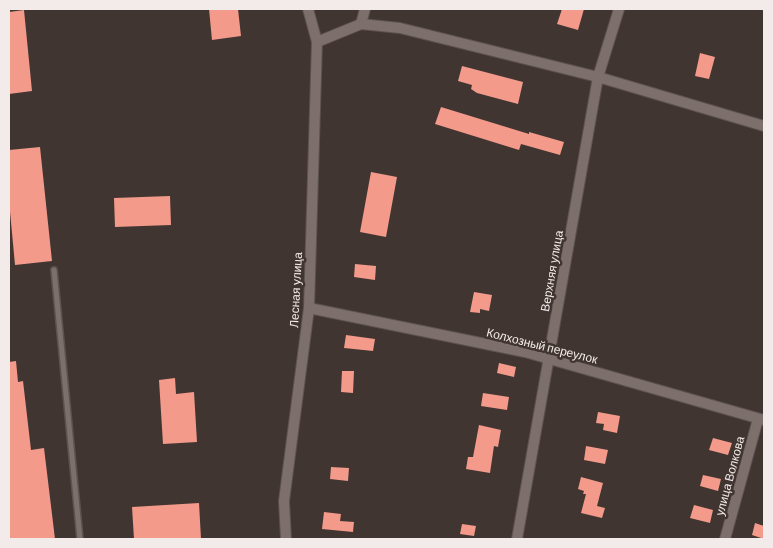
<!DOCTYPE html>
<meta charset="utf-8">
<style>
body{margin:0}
#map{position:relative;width:773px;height:548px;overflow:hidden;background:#413532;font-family:Barlow,sans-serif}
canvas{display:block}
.frame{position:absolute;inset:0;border:10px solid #f3ebe9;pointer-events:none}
</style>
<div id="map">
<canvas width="773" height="548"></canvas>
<div class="frame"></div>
</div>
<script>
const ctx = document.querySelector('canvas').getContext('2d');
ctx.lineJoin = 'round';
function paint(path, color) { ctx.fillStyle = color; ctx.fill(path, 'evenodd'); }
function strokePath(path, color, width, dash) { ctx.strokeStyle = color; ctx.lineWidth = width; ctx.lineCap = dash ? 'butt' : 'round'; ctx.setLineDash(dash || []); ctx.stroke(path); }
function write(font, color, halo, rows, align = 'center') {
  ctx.font = font + ' Barlow,sans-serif'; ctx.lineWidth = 5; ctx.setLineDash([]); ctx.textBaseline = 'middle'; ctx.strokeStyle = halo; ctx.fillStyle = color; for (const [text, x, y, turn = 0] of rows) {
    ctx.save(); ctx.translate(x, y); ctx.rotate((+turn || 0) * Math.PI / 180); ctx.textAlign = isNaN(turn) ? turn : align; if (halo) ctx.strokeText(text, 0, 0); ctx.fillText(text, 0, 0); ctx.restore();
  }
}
const building = new Path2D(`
 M 209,9 L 238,9 L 241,36 L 212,40 Z
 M 562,9 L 584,9 L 578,30 L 557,24 Z
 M 24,10 L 32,91 L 9,94 L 9,12 Z
 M 700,53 L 715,57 L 709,79 L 695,76 Z
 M 462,66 L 523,82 L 518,104 L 477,93 L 471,89 L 472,85 L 458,81 Z
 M 441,107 L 529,134 L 529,132 L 564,142 L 560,155 L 521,144 L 519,150 L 435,124 Z
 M 40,147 L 52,261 L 15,265 L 9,201 L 9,150 Z
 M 371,172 L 397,177 L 386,237 L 360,232 Z
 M 170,196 L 171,225 L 115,227 L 114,198 Z
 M 355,264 L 376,266 L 375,280 L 354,277 Z
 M 474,292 L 492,295 L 489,311 L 480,309 L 480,313 L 470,312 Z
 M 346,335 L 375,339 L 373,351 L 344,348 Z
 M 16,361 L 18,382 L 23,381 L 31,450 L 44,448 L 55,539 L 9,539 L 9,362 Z
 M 499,363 L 516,367 L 514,377 L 497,373 Z
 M 342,371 L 354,371 L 353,393 L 341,392 Z
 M 175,378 L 176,394 L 194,392 L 197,442 L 163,444 L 159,380 Z
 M 483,393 L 509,397 L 507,410 L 481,406 Z
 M 598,412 L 620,416 L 617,433 L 603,430 L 604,424 L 596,423 Z
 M 479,425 L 501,430 L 498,447 L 494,446 L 490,473 L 466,469 L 468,457 L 473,457 Z
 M 713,438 L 732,443 L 728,455 L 709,450 Z
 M 586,446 L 608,450 L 605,464 L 584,460 Z
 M 331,467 L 349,468 L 348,481 L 330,479 Z
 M 703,475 L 721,479 L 718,491 L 700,486 Z
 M 581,477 L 603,483 L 597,506 L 605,508 L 602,518 L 581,513 L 586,494 L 583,494 L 584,491 L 578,489 Z
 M 199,503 L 201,539 L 134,539 L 132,507 Z
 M 694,505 L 713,510 L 710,523 L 690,518 Z
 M 324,512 L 341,514 L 340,521 L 354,522 L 353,532 L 322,529 Z
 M 755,523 L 764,526 L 764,539 L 752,535 Z
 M 462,524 L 476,526 L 474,536 L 460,534 Z`);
const lane = new Path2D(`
 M 54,270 L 80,539`);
const street = new Path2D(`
 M 361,24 L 365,9
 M 317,42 L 361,24 L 400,28 L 598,77 L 764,126
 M 309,308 L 525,352 L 764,420
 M 286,539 L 284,501 L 309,308 L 317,42 L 308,9
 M 517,539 L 598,77 L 619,9
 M 725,539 L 758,419`);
const streetNames = [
 ["Верхняя улица",552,271,-80],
 ["Лесная улица",296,290,-87],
 ["Колхозный переулок",542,346,14],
 ["улица Волкова",730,476,-75]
];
paint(building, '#f39a8b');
strokePath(lane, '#5c5250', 8);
strokePath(street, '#5c5250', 12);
strokePath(lane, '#7c6f6c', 5);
strokePath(street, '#7c6f6c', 10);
write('12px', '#f3ebe9', '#413532', streetNames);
</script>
